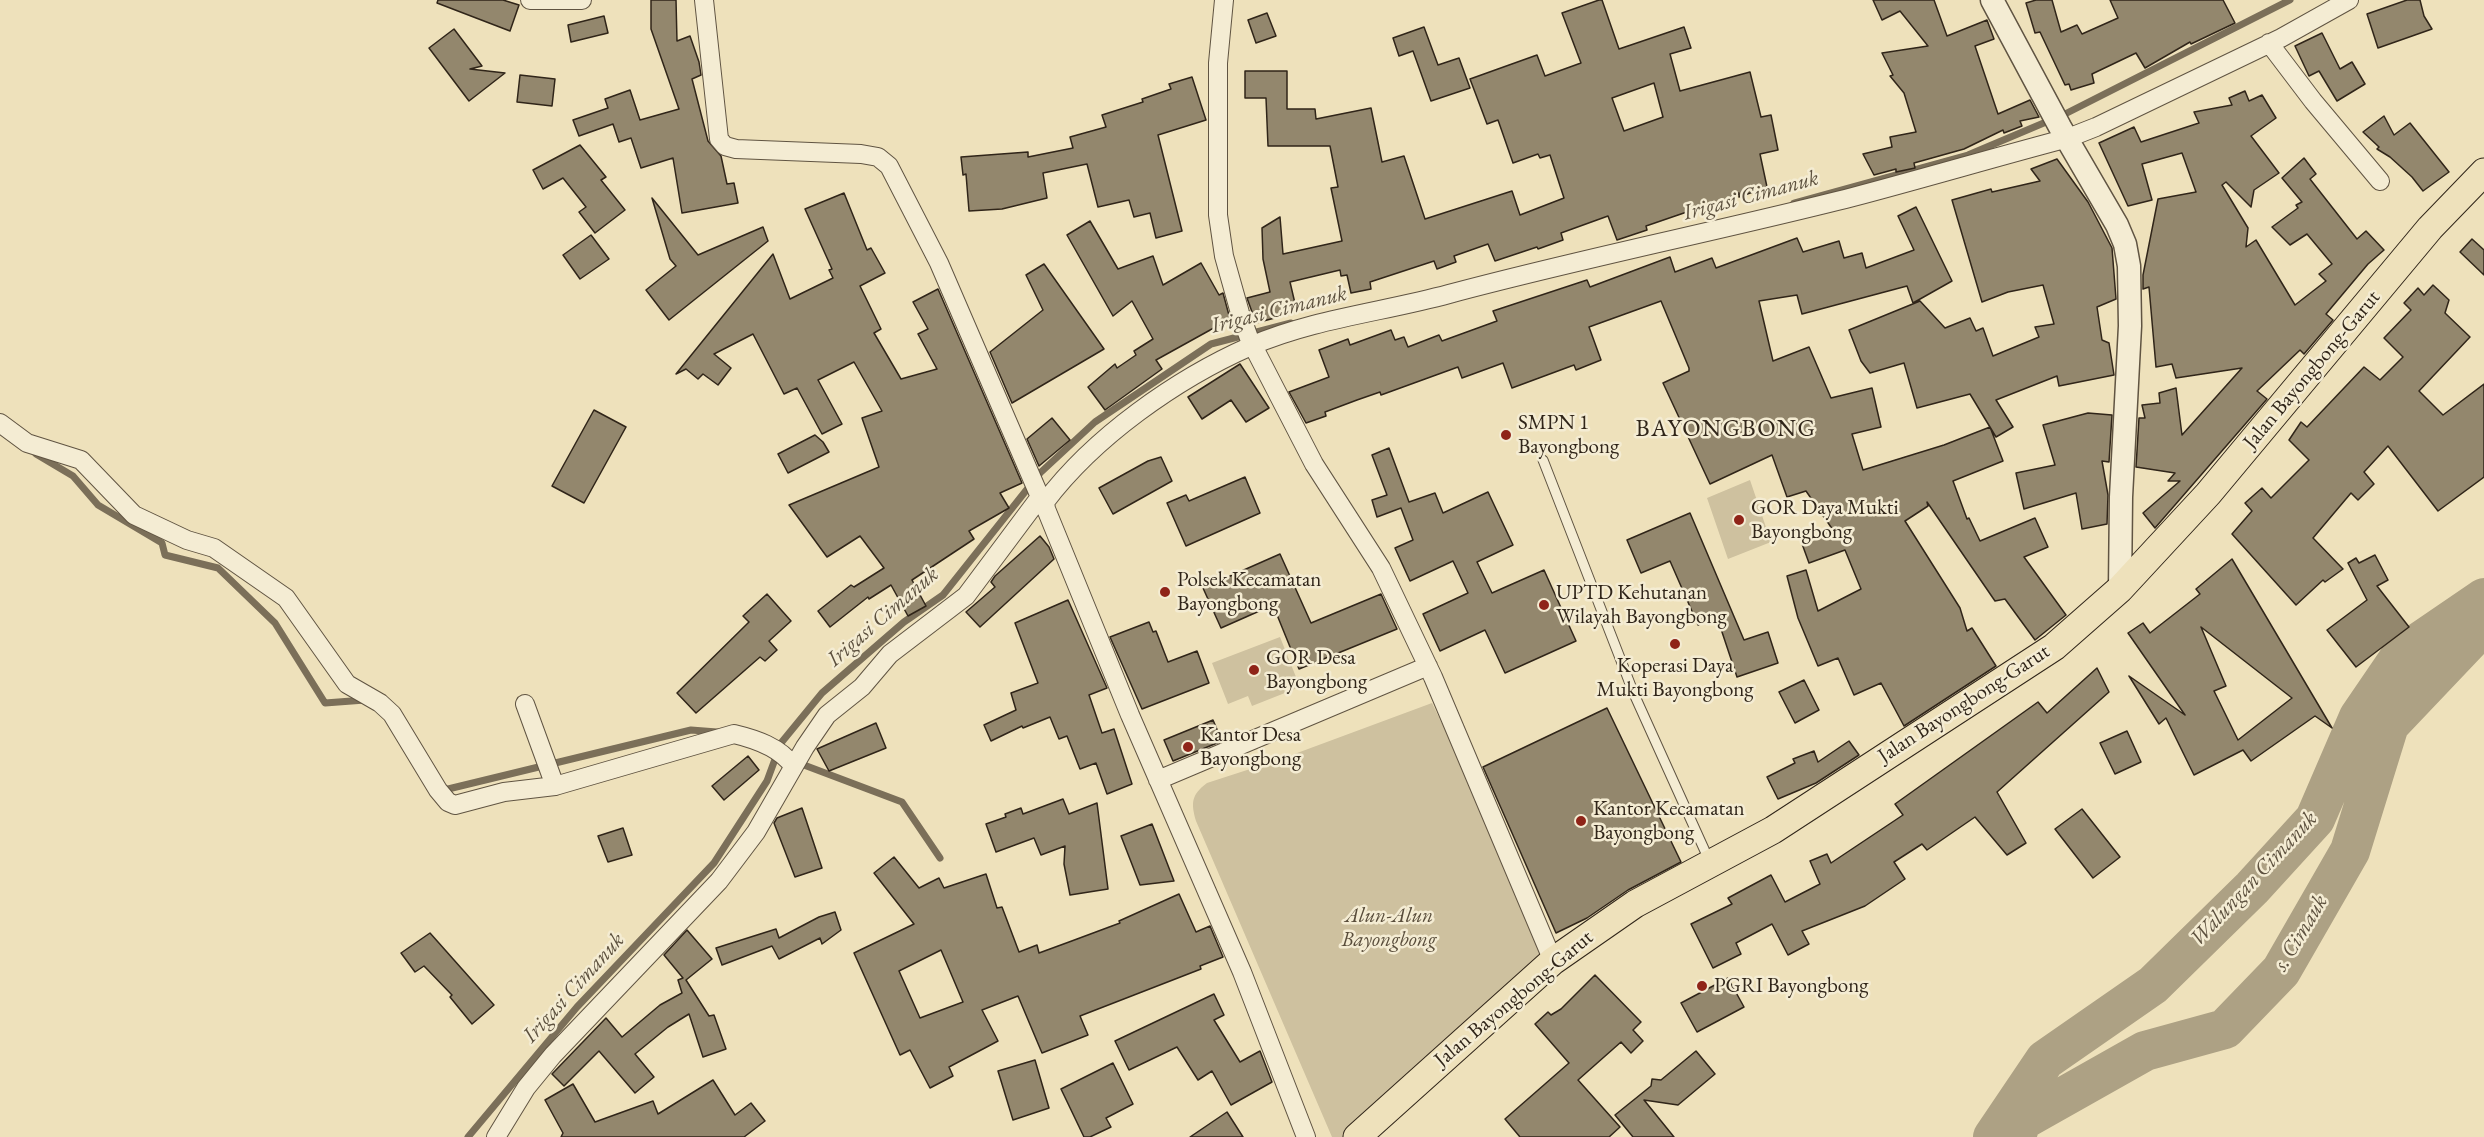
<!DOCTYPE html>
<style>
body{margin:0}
canvas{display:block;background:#eee1bb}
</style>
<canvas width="2484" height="1137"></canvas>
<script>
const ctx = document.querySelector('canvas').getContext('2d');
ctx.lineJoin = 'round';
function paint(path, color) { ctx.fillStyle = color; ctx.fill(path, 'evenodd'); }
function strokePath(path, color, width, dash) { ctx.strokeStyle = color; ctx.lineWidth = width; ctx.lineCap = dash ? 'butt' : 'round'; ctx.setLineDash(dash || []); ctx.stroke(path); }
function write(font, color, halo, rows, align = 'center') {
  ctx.font = font + ' "EB Garamond",serif'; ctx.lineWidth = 5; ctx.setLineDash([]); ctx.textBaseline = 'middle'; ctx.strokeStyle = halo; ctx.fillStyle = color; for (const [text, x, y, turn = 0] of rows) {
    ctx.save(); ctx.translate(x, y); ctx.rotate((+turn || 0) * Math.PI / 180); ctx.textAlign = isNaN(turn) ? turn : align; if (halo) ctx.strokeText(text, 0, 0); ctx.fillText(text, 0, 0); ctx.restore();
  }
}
const green = new Path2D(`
 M 1750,480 L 1771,542 L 1728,559 L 1707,498 Z
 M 1280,637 L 1300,687 L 1252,706 L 1248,696 L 1228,704 L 1212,663 Z
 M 1432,703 L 1557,961 L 1359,1137 L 1332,1137 L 1196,821 C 1191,803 1191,795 1207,783 L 1281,759 Z`);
const stream = new Path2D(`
 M 1794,203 L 1968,155 L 2065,114 L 2290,0
 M 36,454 L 73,476 L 98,505 L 162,543 L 165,555 L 218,568 L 275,623 L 325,703 L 365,700
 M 796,762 L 902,802 L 940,858
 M 443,788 L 444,790 L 691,730 L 717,732
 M 468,1137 L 577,1007 L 714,863 L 767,781 L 781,743 L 822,693 L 904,622 L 943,595 L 1040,473 L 1095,422 L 1211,344 L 1291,323`);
const river = new Path2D(`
 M 1993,1137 L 2045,1060 L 2153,985 L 2252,888 L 2315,819 L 2359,717 L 2402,654 L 2484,598
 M 2016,1137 L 2021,1121 L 2145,1051 L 2225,1029 L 2281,971 L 2350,851 L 2389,725 L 2484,625`);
const building = new Path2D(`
 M 438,0 L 503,0 L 519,5 L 510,31 L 437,3 Z
 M 651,0 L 676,0 L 677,41 L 690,36 L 699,62 L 701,75 L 692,79 L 708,141 L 721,156 L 727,184 L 734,183 L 738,203 L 682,213 L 673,158 L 641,168 L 631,138 L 619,142 L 613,124 L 579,136 L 573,120 L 608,108 L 605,99 L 630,90 L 640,120 L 679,109 L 651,29 Z
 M 1599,0 L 1602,0 L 1619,49 L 1684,27 L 1691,48 L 1670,54 L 1680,91 L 1750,72 L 1761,117 L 1771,115 L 1778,150 L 1760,154 L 1767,187 L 1739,197 L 1739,193 L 1714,205 L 1713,203 L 1646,226 L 1647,230 L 1617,240 L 1608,216 L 1561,233 L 1563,240 L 1538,249 L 1537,247 L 1495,261 L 1488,244 L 1454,256 L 1456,262 L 1437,269 L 1434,261 L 1370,282 L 1371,289 L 1351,293 L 1347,275 L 1341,276 L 1340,270 L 1290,282 L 1297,312 L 1256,323 L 1247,298 L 1270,292 L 1263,259 L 1262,228 L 1280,217 L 1283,254 L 1342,241 L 1331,188 L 1338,187 L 1330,146 L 1268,146 L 1266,98 L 1245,98 L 1245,71 L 1287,71 L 1287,109 L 1315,109 L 1316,119 L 1371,108 L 1382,162 L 1404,156 L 1425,219 L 1512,191 L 1520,215 L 1564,198 L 1550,155 L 1540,158 L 1538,154 L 1513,163 L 1498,120 L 1487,124 L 1470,79 L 1537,55 L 1545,76 L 1581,63 L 1562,13 ZM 1654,83 L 1663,117 L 1624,131 L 1612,98 Z
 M 1873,0 L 1934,0 L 1947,36 L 1987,20 L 1994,39 L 1975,46 L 1998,114 L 2030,100 L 2039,117 L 2020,121 L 2022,126 L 2004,133 L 2003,130 L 1964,149 L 1914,163 L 1915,168 L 1896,172 L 1896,169 L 1874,175 L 1863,154 L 1892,147 L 1890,137 L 1916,132 L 1904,93 L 1890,76 L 1893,75 L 1882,53 L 1928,46 L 1900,11 L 1882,20 Z
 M 2036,0 L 2052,0 L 2061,32 L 2077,25 L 2082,34 L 2118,18 L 2110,0 L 2223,0 L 2235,23 L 2191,44 L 2190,42 L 2145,68 L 2136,53 L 2092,74 L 2094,83 L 2071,90 L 2069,84 L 2065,85 L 2040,32 L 2035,33 L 2026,3 Z
 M 2407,0 L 2420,0 L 2424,16 L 2432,29 L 2378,48 L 2367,14 Z
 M 1267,13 L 1276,36 L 1256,43 L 1248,20 Z
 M 604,16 L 608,33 L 571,42 L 568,25 Z
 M 1424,27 L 1438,65 L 1459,58 L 1470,88 L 1431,101 L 1413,51 L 1399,56 L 1393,38 Z
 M 454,29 L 482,66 L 470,69 L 505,73 L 469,101 L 429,48 Z
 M 2322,33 L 2340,69 L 2352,62 L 2365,84 L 2337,101 L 2319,71 L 2309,76 L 2295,46 Z
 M 520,75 L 555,79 L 552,106 L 517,102 Z
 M 1192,77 L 1206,120 L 1158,135 L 1182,231 L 1156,238 L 1150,213 L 1134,217 L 1129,200 L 1098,207 L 1087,164 L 1043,173 L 1047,198 L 1002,209 L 969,211 L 966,174 L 963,175 L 961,157 L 1028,152 L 1028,157 L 1073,148 L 1070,137 L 1106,127 L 1102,115 L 1143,102 L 1142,99 L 1171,89 L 1169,84 Z
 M 2245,91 L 2249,101 L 2262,95 L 2276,118 L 2251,136 L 2279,173 L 2254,190 L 2251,207 L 2226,182 L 2222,185 L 2248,228 L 2246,247 L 2256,240 L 2295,305 L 2326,281 L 2319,274 L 2332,264 L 2307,234 L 2290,245 L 2272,227 L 2298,208 L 2296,205 L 2302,202 L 2282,178 L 2304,158 L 2316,174 L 2310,179 L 2357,239 L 2366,231 L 2384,250 L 2368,264 L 2326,314 L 2333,320 L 2304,354 L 2300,350 L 2257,391 L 2267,399 L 2155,528 L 2143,513 L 2180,481 L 2168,481 L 2175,473 L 2136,467 L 2139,418 L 2145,418 L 2142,405 L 2160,403 L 2159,393 L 2176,388 L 2182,435 L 2242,368 L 2176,378 L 2172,364 L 2156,367 L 2149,287 L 2143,289 L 2143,275 L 2158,199 L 2196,192 L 2182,153 L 2142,164 L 2152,200 L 2128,206 L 2099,143 L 2134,127 L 2141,142 L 2199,123 L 2194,112 L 2232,105 L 2229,98 Z
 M 2384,116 L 2394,135 L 2410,123 L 2449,172 L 2423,191 L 2412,177 L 2390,157 L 2377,149 L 2379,147 L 2363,132 Z
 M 580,145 L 606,177 L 601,180 L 625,210 L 595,233 L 579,212 L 586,207 L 563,178 L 543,189 L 533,170 Z
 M 2057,159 L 2088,202 L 2112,248 L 2116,299 L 2097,307 L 2102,340 L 2109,343 L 2114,375 L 2059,386 L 2057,376 L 1996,400 L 2013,427 L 1996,437 L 1970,394 L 1917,408 L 1904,363 L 1870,373 L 1861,361 L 1849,330 L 1920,301 L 1945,328 L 1970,318 L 1976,331 L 1983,328 L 1993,356 L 2039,337 L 2035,327 L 2054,324 L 2043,285 L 2008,292 L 1982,302 L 1952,200 L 1991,189 L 1992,192 L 2040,181 L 2031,169 Z
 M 844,193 L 867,250 L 871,248 L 885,273 L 860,286 L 881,329 L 874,333 L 901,379 L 937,369 L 918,334 L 928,329 L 913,302 L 938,289 L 1022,483 L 1000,493 L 1009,508 L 969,531 L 974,539 L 912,580 L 926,606 L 908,616 L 891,585 L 869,599 L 868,597 L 830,627 L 818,611 L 851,585 L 854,587 L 884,568 L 860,536 L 827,557 L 789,505 L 879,467 L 862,418 L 882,411 L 854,362 L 818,380 L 842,424 L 822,434 L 797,388 L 784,394 L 753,334 L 714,354 L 731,368 L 718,385 L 703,374 L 698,379 L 686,369 L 676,374 L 773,254 L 790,299 L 833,278 L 829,270 L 832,269 L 805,209 Z
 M 652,198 L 698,255 L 763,227 L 768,241 L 669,320 L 646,290 L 676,266 L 670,259 Z
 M 1916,207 L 1952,281 L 1913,303 L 1907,286 L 1802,314 L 1797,295 L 1759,301 L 1773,361 L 1809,347 L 1831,398 L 1872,388 L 1881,427 L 1852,434 L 1863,470 L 1944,445 L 1990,427 L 2003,461 L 1953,481 L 1967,519 L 1969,518 L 1980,541 L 2035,518 L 2048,547 L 2024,557 L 2066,615 L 2035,640 L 2005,599 L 1995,601 L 1927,502 L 1928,506 L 1905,521 L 1960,608 L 1967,631 L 1972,628 L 1996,666 L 1904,726 L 1881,683 L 1854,695 L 1838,658 L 1818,666 L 1798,618 L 1787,576 L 1806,570 L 1818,611 L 1861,589 L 1845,550 L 1809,563 L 1801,541 L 1833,530 L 1806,491 L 1787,497 L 1772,455 L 1710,484 L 1663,383 L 1689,371 L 1689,368 L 1661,301 L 1589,327 L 1601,360 L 1576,370 L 1574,365 L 1512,388 L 1503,363 L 1462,378 L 1458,367 L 1381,395 L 1380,392 L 1357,400 L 1325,412 L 1326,416 L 1306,423 L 1289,392 L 1329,377 L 1319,350 L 1348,339 L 1350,345 L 1391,330 L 1395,340 L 1404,337 L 1408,347 L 1439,335 L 1442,341 L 1497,321 L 1493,311 L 1587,280 L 1590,287 L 1670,257 L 1675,272 L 1712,258 L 1716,268 L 1797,238 L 1803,252 L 1839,241 L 1844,258 L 1862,253 L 1866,268 L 1914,250 L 1898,216 Z
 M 1090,221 L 1118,269 L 1153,256 L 1163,285 L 1201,263 L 1219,295 L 1223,293 L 1230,319 L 1156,360 L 1162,369 L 1105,410 L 1088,387 L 1115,364 L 1117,368 L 1136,355 L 1134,351 L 1153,339 L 1132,301 L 1113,316 L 1067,235 Z
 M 591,235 L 609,259 L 580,279 L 563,255 Z
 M 2472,239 L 2484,250 L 2484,275 L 2460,252 Z
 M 1044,264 L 1104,349 L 1012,403 L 990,352 L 1043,310 L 1026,275 Z
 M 2433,285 L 2449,300 L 2445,313 L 2470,337 L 2419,391 L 2443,415 L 2484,384 L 2484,477 L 2438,511 L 2388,446 L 2364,472 L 2374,484 L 2358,500 L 2351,493 L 2313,538 L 2343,569 L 2325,582 L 2323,580 L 2296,605 L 2232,534 L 2252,511 L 2245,503 L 2262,488 L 2271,498 L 2309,460 L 2289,440 L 2301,422 L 2307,427 L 2364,367 L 2380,380 L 2403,357 L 2384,338 L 2411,310 L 2404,303 L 2418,288 L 2424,295 Z
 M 1240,364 L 1269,408 L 1246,422 L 1231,400 L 1202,419 L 1188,397 Z
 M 594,410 L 626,427 L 584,503 L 552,486 Z
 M 2088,413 L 2112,415 L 2109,462 L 2102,461 L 2108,495 L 2107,524 L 2082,529 L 2076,493 L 2024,509 L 2016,473 L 2055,465 L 2043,425 Z
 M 1052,418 L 1070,440 L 1039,466 L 1027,439 Z
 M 815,435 L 823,442 L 829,452 L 788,473 L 778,454 Z
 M 1389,448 L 1409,502 L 1435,493 L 1443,513 L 1488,492 L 1513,545 L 1477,562 L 1492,593 L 1544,570 L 1576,641 L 1505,673 L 1485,630 L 1440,651 L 1423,614 L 1468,593 L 1453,561 L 1410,581 L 1395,548 L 1413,540 L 1401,508 L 1377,517 L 1372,500 L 1387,495 L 1372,455 Z
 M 1161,457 L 1172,481 L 1113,514 L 1099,488 L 1148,461 Z
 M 1245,477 L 1260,513 L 1186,546 L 1167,503 L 1186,495 L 1189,501 Z
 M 1690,513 L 1744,640 L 1768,632 L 1778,663 L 1737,677 L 1717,617 L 1698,625 L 1670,561 L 1641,573 L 1627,540 Z
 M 1040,536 L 1049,547 L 1054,559 L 980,627 L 966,612 L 995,587 L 991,582 L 995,576 Z
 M 1280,554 L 1311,623 L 1381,594 L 1397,629 L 1299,669 L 1273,605 L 1221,628 L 1203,588 Z
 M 2375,555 L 2388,580 L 2377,586 L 2409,627 L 2356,667 L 2327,630 L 2367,600 L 2348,563 L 2356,558 L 2359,563 Z
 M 2232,559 L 2332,728 L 2315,716 L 2251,761 L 2243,750 L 2194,775 L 2166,718 L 2159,724 L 2129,676 L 2185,715 L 2128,633 L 2143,623 L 2150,633 L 2200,594 L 2196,589 ZM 2201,627 L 2292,698 L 2238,740 L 2214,691 L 2226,686 Z
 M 767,594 L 791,621 L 769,641 L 777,650 L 765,661 L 760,657 L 696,713 L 677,693 L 749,622 L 743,616 Z
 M 1068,600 L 1107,688 L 1089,695 L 1102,733 L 1114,729 L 1132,784 L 1107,794 L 1096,763 L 1080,769 L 1067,736 L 1059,739 L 1050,717 L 1023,728 L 1022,726 L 991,741 L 984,725 L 1016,710 L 1011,693 L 1038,683 L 1015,623 Z
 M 1149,622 L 1153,632 L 1156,631 L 1168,662 L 1197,651 L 1209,683 L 1142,709 L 1110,637 Z
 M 2097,668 L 2109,692 L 1997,792 L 2026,843 L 2007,855 L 1975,817 L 1927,850 L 1922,844 L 1894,862 L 1905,879 L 1865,906 L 1802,931 L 1809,944 L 1788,955 L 1772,924 L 1736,943 L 1741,954 L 1713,968 L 1691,924 L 1732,904 L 1728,898 L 1771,875 L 1785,902 L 1820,884 L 1810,861 L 1827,854 L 1831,863 L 1903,815 L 1895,804 L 2038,702 L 2047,713 Z
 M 1804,680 L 1819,710 L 1795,723 L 1779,692 Z
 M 1607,708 L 1681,862 L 1628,890 L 1587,918 L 1556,933 L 1483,767 Z
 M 1213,720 L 1222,741 L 1173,761 L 1164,740 Z
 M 876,723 L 886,748 L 829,771 L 817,749 Z
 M 2127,731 L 2141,762 L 2115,774 L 2100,743 Z
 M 1849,741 L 1859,755 L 1816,783 L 1778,799 L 1767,777 L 1795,763 L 1793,759 L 1814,751 L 1818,762 Z
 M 748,756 L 759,770 L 724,800 L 712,786 Z
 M 1063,799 L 1069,814 L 1097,803 L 1108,889 L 1070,895 L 1064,864 L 1065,846 L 1041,855 L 1034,838 L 996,852 L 986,824 L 1006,817 L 1005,814 L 1021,808 L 1023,814 Z
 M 802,808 L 822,868 L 795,877 L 774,823 L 777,818 Z
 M 2082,809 L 2120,857 L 2093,878 L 2055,829 Z
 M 1152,824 L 1174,881 L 1140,885 L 1121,836 Z
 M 623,828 L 632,855 L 608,862 L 598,836 Z
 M 894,857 L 919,888 L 939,878 L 944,888 L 986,874 L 997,908 L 1002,907 L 1019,952 L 1037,945 L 1039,953 L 1069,942 L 1120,923 L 1119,921 L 1179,894 L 1196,932 L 1210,926 L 1223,957 L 1200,966 L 1201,969 L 1080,1016 L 1088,1035 L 1042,1053 L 1018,996 L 982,1010 L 998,1041 L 949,1067 L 953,1076 L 930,1088 L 910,1050 L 900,1055 L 854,953 L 914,924 L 874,873 ZM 941,950 L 963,1002 L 920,1018 L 899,971 Z
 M 835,912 L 841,930 L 822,944 L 820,938 L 779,959 L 772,946 L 722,965 L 716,948 L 776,929 L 779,938 L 819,917 Z
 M 687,930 L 712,959 L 686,980 L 709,1016 L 714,1015 L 726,1049 L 703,1057 L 689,1014 L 668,1027 L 635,1054 L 654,1077 L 635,1093 L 599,1051 L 564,1086 L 552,1074 L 606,1018 L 622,1037 L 660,1005 L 682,993 L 678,980 L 683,978 L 664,955 Z
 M 430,933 L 494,1005 L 472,1024 L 450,997 L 452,995 L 424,966 L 415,972 L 401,953 Z
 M 1595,975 L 1641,1022 L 1633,1030 L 1643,1041 L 1631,1053 L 1621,1042 L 1578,1080 L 1620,1127 L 1609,1137 L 1520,1137 L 1505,1119 L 1569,1063 L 1535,1024 L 1548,1012 L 1551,1015 L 1561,1009 Z
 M 1728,978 L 1744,1007 L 1697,1032 L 1681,1003 Z
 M 1214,994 L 1224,1015 L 1214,1020 L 1240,1062 L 1260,1051 L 1272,1082 L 1231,1105 L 1212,1071 L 1198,1080 L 1177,1047 L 1129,1070 L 1115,1041 Z
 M 1696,1051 L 1715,1074 L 1678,1105 L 1644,1100 L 1674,1137 L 1633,1137 L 1615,1115 L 1651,1086 L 1652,1079 L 1661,1080 Z
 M 1035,1060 L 1049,1108 L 1013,1120 L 998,1071 Z
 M 1113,1063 L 1133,1104 L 1106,1118 L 1111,1127 L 1090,1137 L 1084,1137 L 1061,1089 Z
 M 713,1080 L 735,1115 L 751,1103 L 765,1121 L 744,1137 L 561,1137 L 563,1133 L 545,1100 L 573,1084 L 595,1122 L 653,1101 L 658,1114 Z
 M 1227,1112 L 1243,1137 L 1190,1137 Z`);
const service = new Path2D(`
 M 1543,460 L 1634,694 L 1709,860`);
const minor = new Path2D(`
 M 530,0 L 582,0
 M 704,0 L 719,139 L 725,146 L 736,149 L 861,154 L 878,157 L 889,166 L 939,263 L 1040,497
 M 1224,0 L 1218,63 L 1218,215 L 1224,256 L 1240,313 L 1249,338 L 1314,464 L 1381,568 L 1433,677 L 1553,961
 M 2269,43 L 2313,101 L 2380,181
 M 0,423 L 27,443 L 81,460 L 134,515 L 187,540 L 214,548 L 286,598 L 347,684 L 380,703 L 392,714 L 438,790 L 448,802 L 455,805 L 504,792 L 555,786 L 734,734 C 755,739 780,747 793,766
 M 525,704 L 555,786
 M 1158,780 L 1428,666
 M 496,1137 L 526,1088 L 553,1055 L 719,881 L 756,832 L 805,747 L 827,715 L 862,687 L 890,654 L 966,596 L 1040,497 L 1045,502
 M 1306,1137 L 1242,972 L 1130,715 L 1046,509 L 1045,502 C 1094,437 1176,379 1251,346 C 1313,319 1383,312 1449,294 C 1583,258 1719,231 1853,197 C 1925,178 1996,157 2068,138 L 2096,127 L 2281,38 L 2349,0`);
const tertiary = new Path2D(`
 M 1992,0 L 2060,127 L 2117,225 L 2125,244 L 2129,266 L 2130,326 L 2121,497 L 2120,589`);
const primary = new Path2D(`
 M 1357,1137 L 1553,961 L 1635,904 L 1773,830 L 2054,647 L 2120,589 L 2208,494 L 2430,228 L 2484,172`);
const markers = [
 [1506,435,6,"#8f2418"],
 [1739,520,6,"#8f2418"],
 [1165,592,6,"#8f2418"],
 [1544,605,6,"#8f2418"],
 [1675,644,6,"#8f2418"],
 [1254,670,6,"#8f2418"],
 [1188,747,6,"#8f2418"],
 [1581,821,6,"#8f2418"],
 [1702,986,6,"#8f2418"]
];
const streetNames = [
 ["Jalan Bayongbong-Garut",2312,370,-50],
 ["Jalan Bayongbong-Garut",1964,704,-33],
 ["Jalan Bayongbong-Garut",1514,999,-40]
];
const poiNames = [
 ["SMPN 1",1518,423],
 ["Bayongbong",1518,447],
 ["GOR Daya Mukti",1751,508],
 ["Bayongbong",1751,532],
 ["Polsek Kecamatan",1177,580],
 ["Bayongbong",1177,604],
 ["UPTD Kehutanan",1556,593],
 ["Wilayah Bayongbong",1556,617],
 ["GOR Desa",1266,658],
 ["Bayongbong",1266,682],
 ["Koperasi Daya",1675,666,"center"],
 ["Mukti Bayongbong",1675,690,"center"],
 ["Kantor Desa",1200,735],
 ["Bayongbong",1200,759],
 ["Kantor Kecamatan",1593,809],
 ["Bayongbong",1593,833],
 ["PGRI Bayongbong",1714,986]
];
const parkNames = [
 ["Alun-Alun",1389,916],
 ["Bayongbong",1389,940]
];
const waterNames = [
 ["Irigasi Cimanuk",1751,196,-15],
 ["Irigasi Cimanuk",1279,310,-14],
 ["Irigasi Cimanuk",883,617,-41],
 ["Walungan Cimanuk",2254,879,-47],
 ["s. Cimauk",2301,933,-59],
 ["Irigasi Cimanuk",574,988,-48]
];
const quarterNames = [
 ["BAYONGBONG",1726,429]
];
paint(green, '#cec19f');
strokePath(stream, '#7b6f59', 7);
strokePath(river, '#ada184', 40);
paint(building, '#93876d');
strokePath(building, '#302519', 1.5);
strokePath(service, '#605442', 11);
strokePath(minor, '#605442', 20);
strokePath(tertiary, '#605442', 25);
strokePath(primary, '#302519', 29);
strokePath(service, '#f4ecd3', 9);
strokePath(minor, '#f4ecd3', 18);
strokePath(tertiary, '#f4ecd3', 22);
strokePath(primary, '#eee1bb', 27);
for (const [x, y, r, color] of markers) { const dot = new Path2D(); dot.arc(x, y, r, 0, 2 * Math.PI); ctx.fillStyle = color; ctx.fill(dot); strokePath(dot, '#f4ecd3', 2); }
write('21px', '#302519', '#f4ecd3', streetNames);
write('21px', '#302519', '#f4ecd3', poiNames, 'left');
write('italic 21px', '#584c3a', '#f4ecd3', parkNames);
write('italic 22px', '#5c503e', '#f4ecd3', waterNames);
ctx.letterSpacing = '1.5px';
write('24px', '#302519', '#f4ecd3', quarterNames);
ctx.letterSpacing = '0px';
</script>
